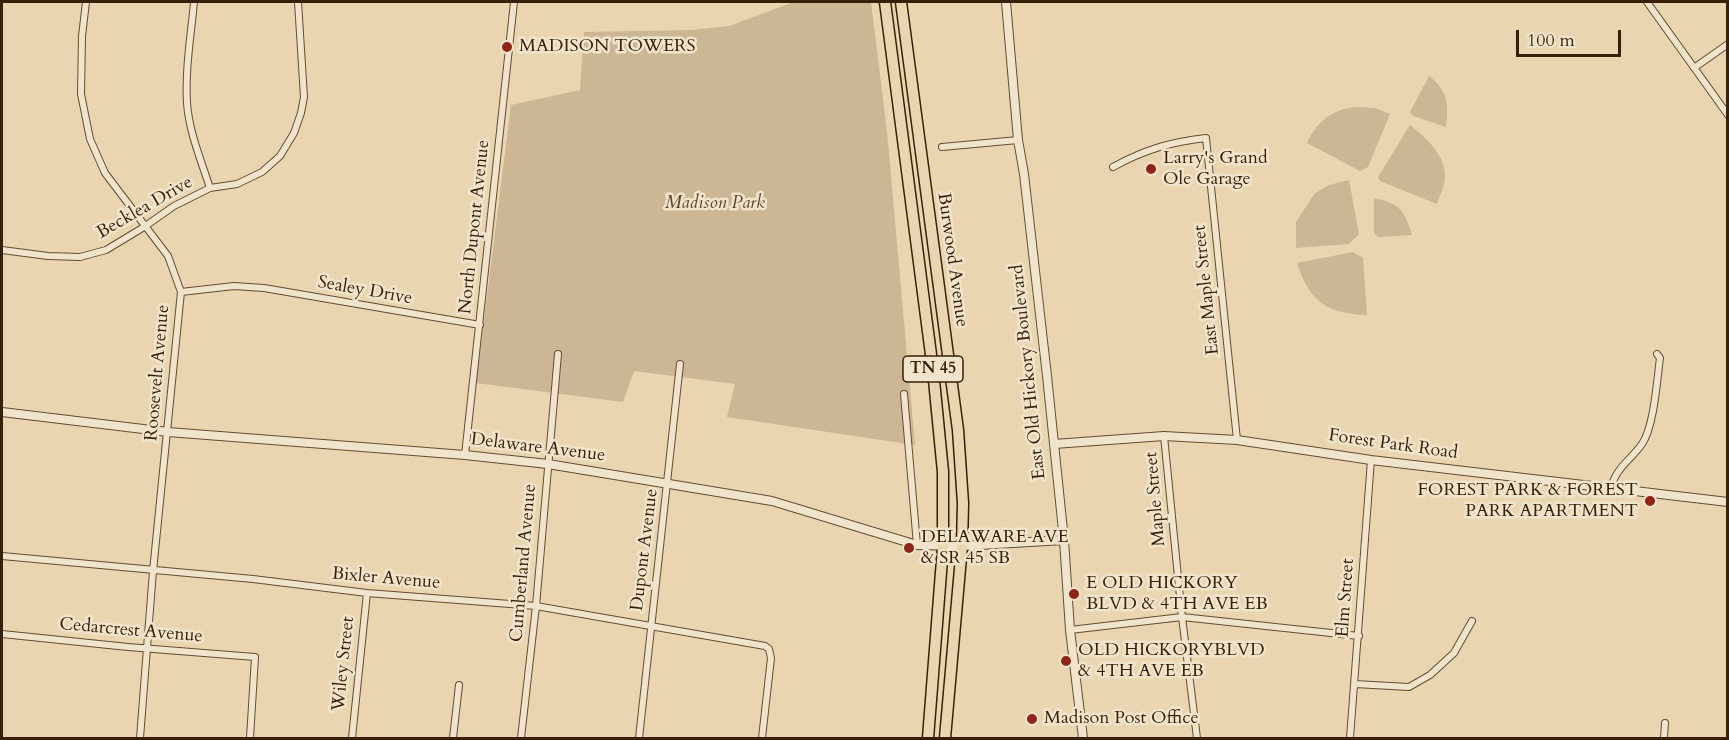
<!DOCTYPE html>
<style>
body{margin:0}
#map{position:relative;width:1729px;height:740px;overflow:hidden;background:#e9d6b0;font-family:Cardo,serif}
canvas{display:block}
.frame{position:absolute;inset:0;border:3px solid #381f07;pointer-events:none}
.scale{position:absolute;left:1516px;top:30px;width:105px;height:27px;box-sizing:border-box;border:3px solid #381f07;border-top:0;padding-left:8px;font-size:18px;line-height:21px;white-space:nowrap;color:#381f07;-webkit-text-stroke:4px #f1e4cc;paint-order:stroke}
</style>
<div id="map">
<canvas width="1729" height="740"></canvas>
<div class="frame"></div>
<div class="scale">100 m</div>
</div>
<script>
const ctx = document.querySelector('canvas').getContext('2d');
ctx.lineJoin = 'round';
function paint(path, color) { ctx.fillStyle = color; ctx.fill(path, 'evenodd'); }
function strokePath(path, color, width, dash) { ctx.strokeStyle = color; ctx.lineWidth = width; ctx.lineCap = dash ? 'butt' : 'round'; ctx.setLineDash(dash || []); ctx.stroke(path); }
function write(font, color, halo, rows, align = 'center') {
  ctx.font = font + ' Cardo,serif'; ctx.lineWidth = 5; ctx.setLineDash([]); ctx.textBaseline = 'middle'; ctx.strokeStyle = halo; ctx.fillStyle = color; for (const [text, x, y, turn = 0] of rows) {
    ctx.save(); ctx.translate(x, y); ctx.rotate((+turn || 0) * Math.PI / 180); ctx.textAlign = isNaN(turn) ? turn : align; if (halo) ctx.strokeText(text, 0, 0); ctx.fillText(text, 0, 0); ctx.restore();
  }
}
const green = new Path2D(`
 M 794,2 L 871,2 L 887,131 L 915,445 L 727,417 L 735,384 L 634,371 L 623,402 L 476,383 L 511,105 L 580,90 L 584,32 L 692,30 L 729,26 Z
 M 1429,76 C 1448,90 1449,104 1446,127 L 1413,116 L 1410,112 Z
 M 1355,107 L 1375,108 L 1390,114 L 1368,167 L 1360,171 L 1307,143 C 1317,121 1332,110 1355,107 Z
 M 1410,125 C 1425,137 1445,154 1445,176 C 1445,185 1440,195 1437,204 L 1380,181 L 1378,177 Z
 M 1349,180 L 1359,234 L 1349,244 L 1296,248 L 1296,222 L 1315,193 L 1329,185 Z
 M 1374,198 C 1401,204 1404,210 1412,235 L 1378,237 L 1374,233 Z
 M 1353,252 L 1363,258 L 1367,315 C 1327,314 1309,301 1297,263 Z`);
const minor = new Path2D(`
 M 86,2 L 82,36 L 81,94 L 90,139 L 105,173 L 168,256 L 181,292 L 153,571 L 140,738
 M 194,2 C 191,35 185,69 187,103 C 189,132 201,160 210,188
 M 1647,2 L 1728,115
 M 1694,68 L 1728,44
 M 942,147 L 1018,140
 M 1113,167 C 1144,150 1170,142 1206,138 L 1237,440
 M 2,250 L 48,256 L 80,257 L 106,250 L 144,227 L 174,206 L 210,188 L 237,184 L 262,172 L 280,156 L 294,133 L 301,113 L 304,97 L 298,2
 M 181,292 L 234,286 L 264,288 L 480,325
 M 904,394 L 917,545
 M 1164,436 L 1182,617 L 1197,738
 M 465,455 L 514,2
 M 1611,489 C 1615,468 1631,460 1642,444 C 1654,427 1657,380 1660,358 L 1657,354
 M 2,556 L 253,579 L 367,593 L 536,606 L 765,646 L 769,649 L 771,658 L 762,738
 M 1070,630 L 1182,617 L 1359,636
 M 2,634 L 128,647 L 255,657 L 250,738
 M 1355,684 L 1409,687 L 1430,675 L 1454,653 L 1472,621
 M 352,738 L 367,593
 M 453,738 L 459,685
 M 521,738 L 536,606 L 558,354
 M 639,738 L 680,364
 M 1350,738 L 1371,460
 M 1664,738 L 1665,723`);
const tertiary = new Path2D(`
 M 1006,2 L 1018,140 L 1024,174 L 1047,376 L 1064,540 L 1070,630 L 1083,738
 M 2,412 L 168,432 L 465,455 L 548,464 L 772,501 L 917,545 L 962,546 L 1064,540
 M 1054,444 L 1164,436 L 1237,440 L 1371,460 L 1728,502`);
const primary = new Path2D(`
 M 885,2 L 933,370 L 943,472 L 943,547 L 928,738
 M 901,2 L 958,430 L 963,503 L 962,546 L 945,738`);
const markers = [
 [507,47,6,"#8f2418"],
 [1151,169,6,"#8f2418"],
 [1650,501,6,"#8f2418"],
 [909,548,6,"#8f2418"],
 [1074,594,6,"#8f2418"],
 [1066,661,6,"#8f2418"],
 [1032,719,6,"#8f2418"]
];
const shields = [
 [933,369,60]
];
const shieldNames = [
 ["TN 45",933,369]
];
const poiNames = [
 ["MADISON TOWERS",519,47],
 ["Larry's Grand",1163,159],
 ["Ole Garage",1163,180],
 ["FOREST PARK & FOREST",1638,491,"right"],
 ["PARK APARTMENT",1638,512,"right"],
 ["DELAWARE AVE",921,538],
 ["& SR 45 SB",921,559],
 ["E OLD HICKORY",1086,584],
 ["BLVD & 4TH AVE EB",1086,605],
 ["OLD HICKORYBLVD",1078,651],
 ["& 4TH AVE EB",1078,672],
 ["Madison Post Office",1044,719]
];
const parkNames = [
 ["Madison Park",715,204]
];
const streetNames = [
 ["Becklea Drive",145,208,-30],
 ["North Dupont Avenue",475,227,-84],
 ["Burwood Avenue",952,260,82],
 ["East Maple Street",1207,290,-96],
 ["Sealey Drive",365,291,10],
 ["East Old Hickory Boulevard",1029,372,-96],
 ["Roosevelt Avenue",158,373,-85],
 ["Forest Park Road",1393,445,8],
 ["Delaware Avenue",538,448,7],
 ["Maple Street",1156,499,-95],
 ["Dupont Avenue",645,550,-83],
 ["Cumberland Avenue",524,563,-85],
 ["Bixler Avenue",386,579,5],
 ["Elm Street",1346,598,-86],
 ["Cedarcrest Avenue",131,631,5],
 ["Wiley Street",344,664,-84]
];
paint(green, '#cbb793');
strokePath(minor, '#644d31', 8);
strokePath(tertiary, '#644d31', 10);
strokePath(primary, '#381f07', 13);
strokePath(minor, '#f1e4cc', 6);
strokePath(tertiary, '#f1e4cc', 8);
strokePath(primary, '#e9d6b0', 10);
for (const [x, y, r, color] of markers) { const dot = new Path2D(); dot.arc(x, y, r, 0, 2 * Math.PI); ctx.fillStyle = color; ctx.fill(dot); strokePath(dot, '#f1e4cc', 2); }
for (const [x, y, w] of shields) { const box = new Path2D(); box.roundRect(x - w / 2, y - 13, w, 26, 4.5); ctx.fillStyle = '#f1e4cc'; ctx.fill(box); strokePath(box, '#381f07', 1.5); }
write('bold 16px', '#381f07', null, shieldNames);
write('18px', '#381f07', '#f1e4cc', poiNames, 'left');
write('italic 18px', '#5d452a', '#f1e4cc', parkNames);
write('18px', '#381f07', '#f1e4cc', streetNames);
</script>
